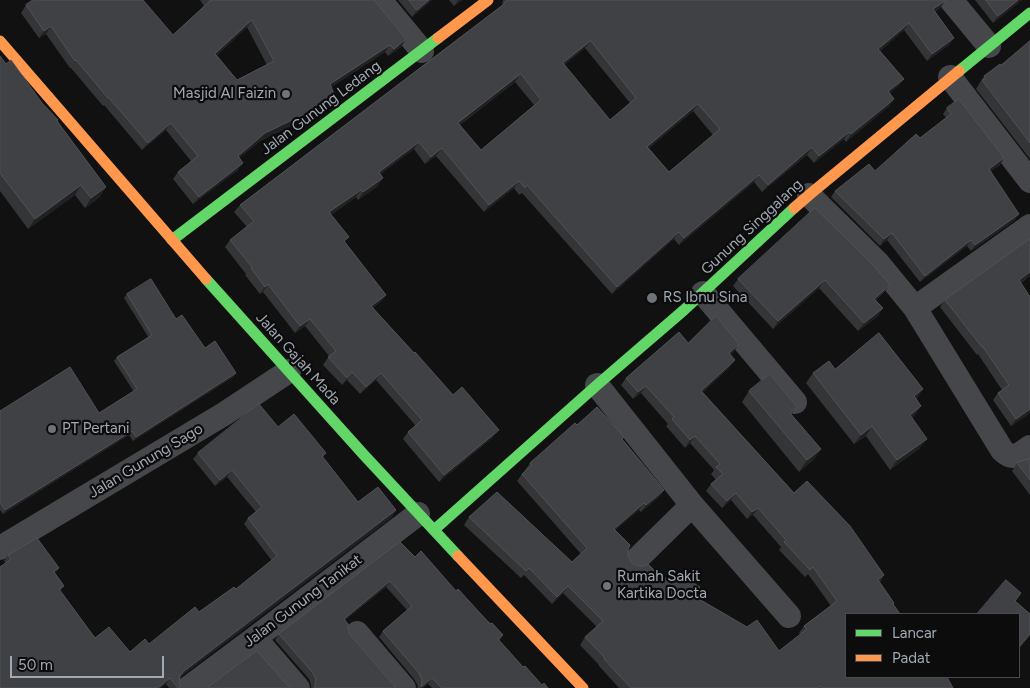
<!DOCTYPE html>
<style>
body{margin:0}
#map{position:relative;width:1030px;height:688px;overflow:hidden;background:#111112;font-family:Figtree,sans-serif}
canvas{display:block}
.legend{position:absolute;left:845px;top:613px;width:175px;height:65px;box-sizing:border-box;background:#0c0c0d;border:1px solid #484b50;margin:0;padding:6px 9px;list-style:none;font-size:15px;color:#a1a9b4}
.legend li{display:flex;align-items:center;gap:10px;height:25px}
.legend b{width:25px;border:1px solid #484b50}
.scale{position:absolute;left:10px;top:656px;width:154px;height:22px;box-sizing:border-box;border:2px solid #a1a9b4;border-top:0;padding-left:6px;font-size:15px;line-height:18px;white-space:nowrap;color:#a1a9b4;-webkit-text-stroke:4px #0c0c0d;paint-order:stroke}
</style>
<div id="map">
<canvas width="1030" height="688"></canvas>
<ul class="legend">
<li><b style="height:6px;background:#63d668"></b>Lancar</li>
<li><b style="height:6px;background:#ff974d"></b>Padat</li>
</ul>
<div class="scale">50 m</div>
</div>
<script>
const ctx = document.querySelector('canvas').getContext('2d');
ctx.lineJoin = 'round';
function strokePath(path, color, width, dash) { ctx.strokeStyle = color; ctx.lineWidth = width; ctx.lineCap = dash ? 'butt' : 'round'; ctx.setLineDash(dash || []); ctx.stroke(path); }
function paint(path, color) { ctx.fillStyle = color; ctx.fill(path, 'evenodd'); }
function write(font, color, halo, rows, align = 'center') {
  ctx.font = font + ' Figtree,sans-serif'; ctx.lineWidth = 4.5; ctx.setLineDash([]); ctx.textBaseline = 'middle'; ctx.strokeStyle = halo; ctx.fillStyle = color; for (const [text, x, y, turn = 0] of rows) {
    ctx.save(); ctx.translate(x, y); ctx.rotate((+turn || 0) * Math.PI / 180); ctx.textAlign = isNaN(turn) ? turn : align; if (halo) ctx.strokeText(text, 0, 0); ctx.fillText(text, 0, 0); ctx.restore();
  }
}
const street = new Path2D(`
 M 380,0 L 422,51
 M 951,0 L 989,46
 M 950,77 L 1030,181
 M 809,195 L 878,263 L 915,308 L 1002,450 C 1013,461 1019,455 1030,447
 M 703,293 L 795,402
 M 915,308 L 1030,226
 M 597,385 L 692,505 L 789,616
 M 0,548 L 224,414 L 289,371
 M 636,560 L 692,505
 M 357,633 L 404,688
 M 255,638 L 298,688
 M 188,688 L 255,638 L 418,514`);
const fast = new Path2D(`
 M 959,71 L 1030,13
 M 172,240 L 438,38
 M 206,279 L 364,455 L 458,556
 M 434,530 L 597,385 L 684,310 L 794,208`);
const slow = new Path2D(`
 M 438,38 L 488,0
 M 0,41 L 206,279
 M 794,208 L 809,195 L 959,71
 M 458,556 L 583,688`);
const wall = new Path2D(`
 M 200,0 L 374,0 L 401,47 L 388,56 L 385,52 L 331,87 L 334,94 L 329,101 L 307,118 L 260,141 L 239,158 L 238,170 L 193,204 L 173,179 L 178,172 L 191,161 L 166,130 L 142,150 L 104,105 L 103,106 L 71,68 L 70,68 L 46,34 L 39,38 L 21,13 L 26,5 L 173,35 L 204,6 ZM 247,27 L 267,65 L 237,80 L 217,55 Z
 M 398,0 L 432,0 L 412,17 Z
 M 449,0 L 462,0 L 454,6 Z
 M 503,0 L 945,0 L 940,8 L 935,12 L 954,38 L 949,45 L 927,61 L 904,30 L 880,51 L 904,79 L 898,86 L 889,93 L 894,99 L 889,106 L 846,142 L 844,139 L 814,163 L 807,155 L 762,192 L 754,182 L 679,245 L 674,239 L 612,294 L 522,193 L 519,195 L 514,188 L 484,212 L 436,156 L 425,164 L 414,149 L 380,174 L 378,186 L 358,200 L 356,197 L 331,215 L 345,243 L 386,295 L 380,302 L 373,308 L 453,395 L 493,437 L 439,482 L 403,439 L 408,432 L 416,426 L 376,380 L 360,394 L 347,380 L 342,385 L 323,365 L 329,356 L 305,326 L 295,333 L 263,292 L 260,294 L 245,275 L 246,274 L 225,247 L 230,240 L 247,227 L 234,212 L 240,205 L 502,5 ZM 585,48 L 630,103 L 610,120 L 564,65 ZM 515,82 L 534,105 L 481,150 L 460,125 ZM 693,111 L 713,135 L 669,172 L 649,148 Z
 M 975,0 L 1022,0 L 993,23 Z
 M 1030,41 L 1030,159 L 976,89 L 984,76 L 1001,65 Z
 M 0,56 L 6,64 L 42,103 L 57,121 L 100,197 L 85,208 L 75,195 L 28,229 L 0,191 Z
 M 947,108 L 1000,165 L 991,171 L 1015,220 L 971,251 L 967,246 L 920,282 L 887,240 L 880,246 L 831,197 L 835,191 L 875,171 L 920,138 L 946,118 L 943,114 Z
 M 815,208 L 890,285 L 884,292 L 876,300 L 883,308 L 878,316 L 858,331 L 819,288 L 773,329 L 733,286 L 738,279 Z
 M 1030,276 L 1021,283 L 1030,297 L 1030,413 L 1011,426 L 993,400 L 998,393 L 1002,390 L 978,354 L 977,355 L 940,307 L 945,300 Z
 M 127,294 L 176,319 L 205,348 L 236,373 L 233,377 L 133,441 L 129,435 L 3,514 L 0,510 L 0,411 L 99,413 L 134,392 L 114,361 L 117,357 L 149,338 L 124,298 Z
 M 688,343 L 734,351 L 730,355 L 730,367 L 703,392 L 794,493 L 884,575 L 880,582 L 894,603 L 893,604 L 846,614 L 953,688 L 619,688 L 599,666 L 599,665 L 580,645 L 585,637 L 597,627 L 563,593 L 552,604 L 524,575 L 521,578 L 464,525 L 469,517 L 572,562 L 581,554 L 517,481 L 522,474 L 525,471 L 525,470 L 530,463 L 577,425 L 622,439 L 664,490 L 659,497 L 641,512 L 639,510 L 615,530 L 628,550 L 628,556 L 632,563 L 638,566 L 656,572 L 671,584 L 678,574 L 694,596 L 779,651 L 801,635 L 799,633 L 804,626 L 831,606 L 808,574 L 805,577 L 779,550 L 781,547 L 753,515 L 747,519 L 731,500 L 722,508 L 706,491 L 711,484 L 716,480 L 711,474 L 714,470 L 690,443 L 685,448 L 666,426 L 668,424 L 641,393 L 633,399 L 621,385 L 626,378 Z
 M 835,369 L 917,399 L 916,399 L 921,406 L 914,416 L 912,418 L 920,448 L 890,470 L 866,436 L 854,444 L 806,383 L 813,373 Z
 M 749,391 L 797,407 L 791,415 L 821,449 L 813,460 L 799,472 L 742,402 Z
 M 278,427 L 326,453 L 323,457 L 358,502 L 396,510 L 392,517 L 180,677 L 179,683 L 181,688 L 169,688 L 166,684 L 161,688 L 0,688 L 6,563 L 4,561 L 8,555 L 55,573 L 64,586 L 60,591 L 95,638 L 130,652 L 149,644 L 236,589 L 272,561 L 244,524 L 248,518 L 256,512 L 227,477 L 215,486 L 193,459 L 198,453 Z
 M 1030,459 L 1030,495 L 1012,471 L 1017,463 Z
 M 415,557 L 456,591 L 503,635 L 499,641 L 523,667 L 542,685 L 548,688 L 432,688 L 428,684 L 423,688 L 417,688 L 418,686 L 414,679 L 379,637 L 383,631 L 407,610 L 386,587 L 345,620 L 348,630 L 351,636 L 396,688 L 311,688 L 311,685 L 309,679 L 275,640 L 279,634 Z`);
const shadedWall = new Path2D(`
 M 429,0 L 432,0 L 412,17 L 417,10 Z
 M 458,0 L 462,0 L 454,6 Z
 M 1018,0 L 1022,0 L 993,23 L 998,16 Z
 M 945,1 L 940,8 L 928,16 L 933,9 Z
 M 252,20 L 247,27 L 210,61 L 215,54 Z
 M 909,23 L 904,30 L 873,57 L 878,49 Z
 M 51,26 L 46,34 L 39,38 L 44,31 Z
 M 954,38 L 949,45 L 927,61 L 932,54 Z
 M 406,39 L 401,47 L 388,56 L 394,49 Z
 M 591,41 L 585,48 L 557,70 L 563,63 Z
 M 390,45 L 385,52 L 324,91 L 330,84 Z
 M 521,74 L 515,82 L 453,130 L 458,123 Z
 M 904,79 L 898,86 L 883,99 L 888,91 Z
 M 334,94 L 329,101 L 307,118 L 260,141 L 233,163 L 238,156 L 265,133 Z
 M 894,99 L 889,106 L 846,142 L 851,134 Z
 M 698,104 L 693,111 L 642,154 L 647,147 Z
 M 171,123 L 166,130 L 142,150 L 148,143 Z
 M 849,132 L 844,139 L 814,163 L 819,156 Z
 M 419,142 L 414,149 L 374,179 L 379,172 Z
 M 812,147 L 807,155 L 762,192 L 768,185 Z
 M 442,148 L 436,156 L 425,164 L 431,157 Z
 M 1004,158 L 1000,165 L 985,175 L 989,169 Z
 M 243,163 L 238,170 L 193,204 L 199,197 Z
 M 759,175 L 754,182 L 679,245 L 684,238 Z
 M 383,178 L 378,186 L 358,200 L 363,192 Z
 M 519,181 L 514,188 L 484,212 L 489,205 Z
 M 81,185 L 75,195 L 28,229 L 35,219 Z
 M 106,187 L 100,197 L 85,208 L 91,198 Z
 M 361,190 L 356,197 L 324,220 L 329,212 Z
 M 1019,214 L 1015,220 L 971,251 L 975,245 Z
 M 679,232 L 674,239 L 612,294 L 617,287 Z
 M 892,233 L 887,240 L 880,246 L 884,239 Z
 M 971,240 L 967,246 L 920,282 L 925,276 Z
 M 1030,272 L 1030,276 L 1013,287 L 1019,280 Z
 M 825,280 L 819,288 L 773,329 L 778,321 Z
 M 268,284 L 263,292 L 260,294 L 265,287 Z
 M 890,285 L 884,292 L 869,306 L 874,299 Z
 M 386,295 L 380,302 L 366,313 L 371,306 Z
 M 883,308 L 878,316 L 858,331 L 864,323 Z
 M 310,319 L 305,326 L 295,333 L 300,326 Z
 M 739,344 L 734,351 L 724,360 L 729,353 Z
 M 735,360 L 730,367 L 696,398 L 701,391 Z
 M 352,372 L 347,380 L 342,385 L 347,378 Z
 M 236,373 L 233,377 L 133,441 L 136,437 Z
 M 381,373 L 376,380 L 360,394 L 366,387 Z
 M 646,386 L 641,393 L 633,399 L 638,392 Z
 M 923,389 L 917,399 L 907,406 L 914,396 Z
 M 921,406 L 914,416 L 903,425 L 910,415 Z
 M 1030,409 L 1030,413 L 1011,426 L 1016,419 Z
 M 872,426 L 866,436 L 854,444 L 861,435 Z
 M 499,430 L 493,437 L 439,482 L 444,475 Z
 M 132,431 L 129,435 L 3,514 L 5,510 Z
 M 695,436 L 690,443 L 685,448 L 690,440 Z
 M 927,439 L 920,448 L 890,470 L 897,460 Z
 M 821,449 L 813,460 L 799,472 L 807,460 Z
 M 232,470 L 227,477 L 215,486 L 220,480 Z
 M 664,490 L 659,497 L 641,512 L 646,505 Z
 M 736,493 L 731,500 L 722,508 L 727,501 Z
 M 644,503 L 639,510 L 608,536 L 614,529 Z
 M 758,508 L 753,515 L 747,519 L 752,512 Z
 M 396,510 L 392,517 L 180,677 L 176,682 L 184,671 Z
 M 884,575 L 879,582 L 878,580 Z
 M 390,581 L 386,587 L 339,625 L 344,619 Z
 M 568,586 L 563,593 L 552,604 L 557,597 Z
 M 1030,634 L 1030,636 L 1019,649 L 1019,647 Z
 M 170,678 L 166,684 L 161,688 L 158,688 Z
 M 432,678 L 428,684 L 423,688 L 420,688 Z`);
const building = new Path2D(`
 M 33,0 L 143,0 L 173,35 L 210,1 L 210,0 L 374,0 L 406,39 L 394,49 L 390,45 L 330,84 L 334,94 L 313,110 L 265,133 L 238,156 L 243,163 L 199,197 L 178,172 L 198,156 L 171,123 L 148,143 L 109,98 L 108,98 L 76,60 L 75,61 L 51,26 L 44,31 L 26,5 ZM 252,20 L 274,61 L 237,80 L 215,54 Z
 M 409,0 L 429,0 L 417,10 Z
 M 507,0 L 945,0 L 945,1 L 933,9 L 954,38 L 932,54 L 909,23 L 878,49 L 904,79 L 888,91 L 894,99 L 851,134 L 849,132 L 819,156 L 812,147 L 768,185 L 759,175 L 684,238 L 679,232 L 617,287 L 527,185 L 525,188 L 519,181 L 489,205 L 442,148 L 431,157 L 419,142 L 379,172 L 383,178 L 363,192 L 361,190 L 329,212 L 349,237 L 344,241 L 386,295 L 371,306 L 414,353 L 415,352 L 453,395 L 462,387 L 499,430 L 444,475 L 408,432 L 422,420 L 381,373 L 366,387 L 352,372 L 347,378 L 328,357 L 336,351 L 310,319 L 300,326 L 268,284 L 265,287 L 251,268 L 252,267 L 230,240 L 254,221 L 240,205 L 503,5 ZM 591,41 L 636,98 L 610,120 L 563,63 ZM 521,74 L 541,100 L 481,150 L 458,123 ZM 698,104 L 720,129 L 669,172 L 647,147 Z
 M 986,0 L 1018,0 L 998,16 Z
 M 1030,41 L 1030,143 L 982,80 L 986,78 L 984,76 L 1000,64 L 1001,65 Z
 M 0,56 L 6,64 L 11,60 L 42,103 L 58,120 L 57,121 L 106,187 L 91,198 L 81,185 L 35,219 L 0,173 Z
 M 959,99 L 1004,158 L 989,169 L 1019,214 L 975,245 L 971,240 L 925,276 L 892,233 L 884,239 L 835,191 L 869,164 L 875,171 L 916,134 L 920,138 L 951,114 L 947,108 Z
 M 815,208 L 873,265 L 890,285 L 874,299 L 883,308 L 864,323 L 825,280 L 778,321 L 738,279 Z
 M 1030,239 L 1030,272 L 1019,280 L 1030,297 L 1030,409 L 1016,419 L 998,393 L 1009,385 L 983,347 L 982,347 L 945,300 Z
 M 151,279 L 176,319 L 182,315 L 205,348 L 215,341 L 236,373 L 136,437 L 132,431 L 5,510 L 0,502 L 0,411 L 70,367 L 99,413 L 137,389 L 117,357 L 152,335 L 127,294 Z
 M 716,316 L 739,344 L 729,353 L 735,360 L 701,391 L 794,493 L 807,481 L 850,526 L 884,575 L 878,580 L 894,603 L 893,604 L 900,614 L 846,614 L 846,677 L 947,677 L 953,688 L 821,688 L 820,686 L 817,688 L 631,688 L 604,659 L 605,658 L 585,637 L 603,621 L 568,586 L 557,597 L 529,568 L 526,571 L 469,517 L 497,492 L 572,562 L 587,548 L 522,474 L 532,465 L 530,463 L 575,423 L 577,425 L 597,407 L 624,437 L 622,439 L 664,490 L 646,505 L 644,503 L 614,529 L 630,545 L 628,550 L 628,556 L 632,563 L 638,566 L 644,566 L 648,564 L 656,572 L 658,570 L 672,585 L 678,574 L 700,587 L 694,596 L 747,627 L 757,620 L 779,651 L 807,629 L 804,626 L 837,601 L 813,567 L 810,570 L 784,542 L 786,540 L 758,508 L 752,512 L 736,493 L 727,501 L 711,484 L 723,474 L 716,467 L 720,464 L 695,436 L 690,440 L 672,419 L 674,417 L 646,386 L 638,392 L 626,378 L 679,332 L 688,343 Z
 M 879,333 L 923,389 L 914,396 L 921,406 L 910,415 L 927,439 L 897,460 L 872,426 L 861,435 L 813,373 L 829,361 L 835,369 Z
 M 770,374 L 797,407 L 790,413 L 821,449 L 807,460 L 749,391 Z
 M 259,404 L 278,427 L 294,414 L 326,453 L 322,456 L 358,502 L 378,487 L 396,510 L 184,671 L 180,676 L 179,683 L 181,688 L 178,688 L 170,678 L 158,688 L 0,688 L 0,567 L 11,559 L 8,555 L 37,538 L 59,568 L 54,572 L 64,586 L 59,589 L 95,638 L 109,627 L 130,652 L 145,639 L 149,644 L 195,607 L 199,612 L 234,587 L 236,589 L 277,556 L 248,518 L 262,507 L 232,470 L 220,480 L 198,453 Z
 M 1030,459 L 1030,480 L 1017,463 Z
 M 400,542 L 415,557 L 421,551 L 456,591 L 458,589 L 490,624 L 492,623 L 503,635 L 498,639 L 523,667 L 525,666 L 542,685 L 544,683 L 548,688 L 442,688 L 432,678 L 421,687 L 422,680 L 419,673 L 383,631 L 412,606 L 390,581 L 344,619 L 348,624 L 348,630 L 351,636 L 396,688 L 314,688 L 315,686 L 316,679 L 313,673 L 279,634 Z
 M 1006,580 L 1021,593 L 1015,601 L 1030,614 L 1030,634 L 1019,647 L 1019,614 L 980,614 L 978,613 Z
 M 257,651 L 290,688 L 207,688 Z`);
const markers = [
 [286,94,5,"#6f747b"],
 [652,298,6,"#6f747b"],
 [52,429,5,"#6f747b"],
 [607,586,5,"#6f747b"]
];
const poiNames = [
 ["Masjid Al Faizin",276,94,"right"],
 ["RS Ibnu Sina",663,298],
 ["PT Pertani",62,429],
 ["Rumah Sakit",617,577],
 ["Kartika Docta",617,594]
];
const streetNames = [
 ["Jalan Gunung Ledang",321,108,-37],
 ["Gunung Singgalang",752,227,-43],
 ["Jalan Gajah Mada",298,359,48],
 ["Jalan Gunung Sago",146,461,-31],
 ["Jalan Gunung Tanikat",303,601,-37]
];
strokePath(street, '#46474b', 24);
strokePath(fast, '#63d668', 11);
strokePath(slow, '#ff974d', 11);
paint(wall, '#343537');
paint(shadedWall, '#212123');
paint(building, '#404145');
strokePath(building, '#4f5256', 1);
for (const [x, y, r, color] of markers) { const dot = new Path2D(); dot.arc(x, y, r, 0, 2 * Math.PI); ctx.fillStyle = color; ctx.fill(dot); strokePath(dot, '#0c0c0d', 2); }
write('15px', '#a1a9b4', '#0c0c0d', poiNames, 'left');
write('15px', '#a1a9b4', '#0c0c0d', streetNames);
</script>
